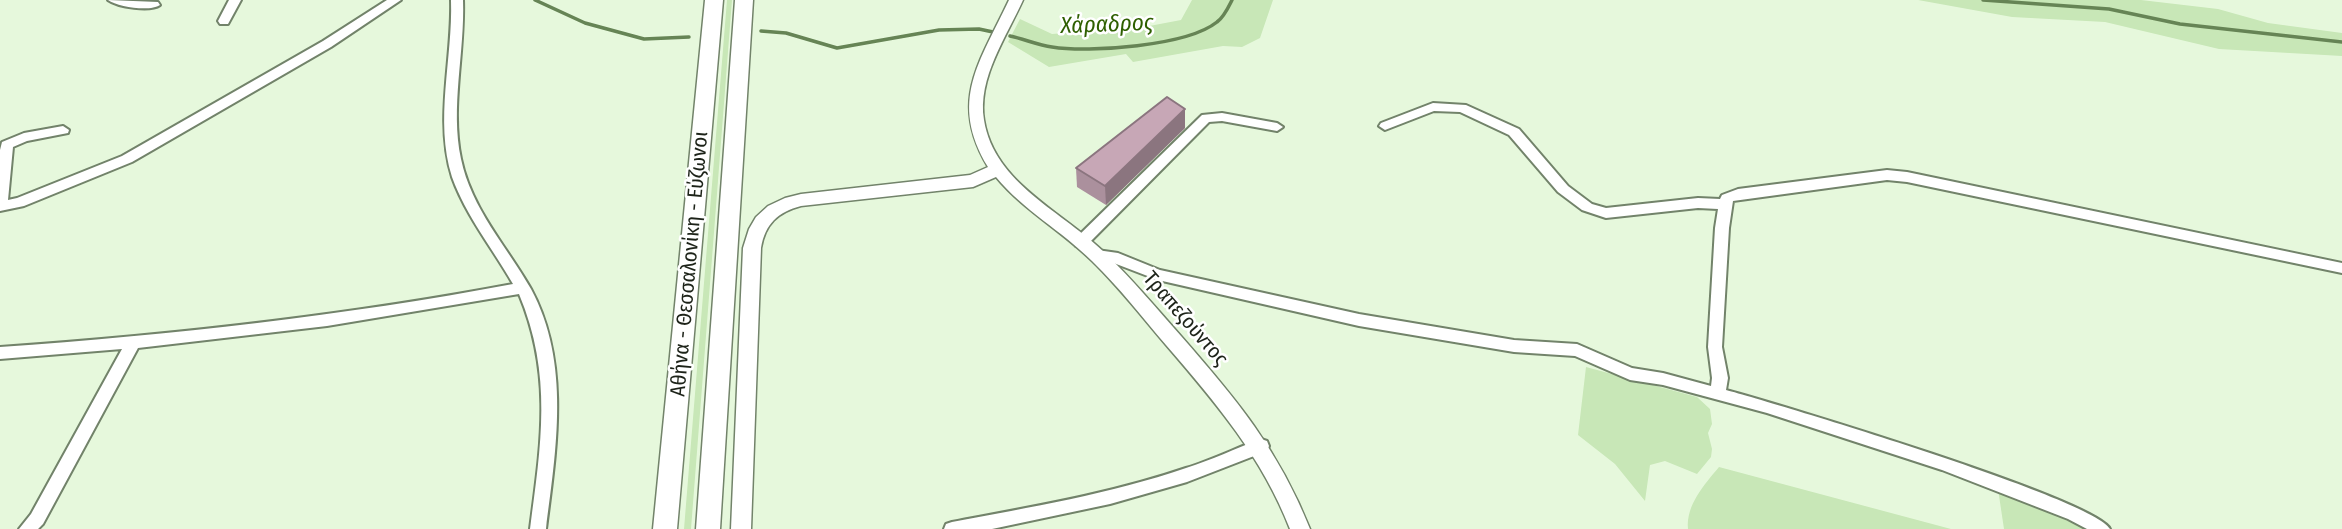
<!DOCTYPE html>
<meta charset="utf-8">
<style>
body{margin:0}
canvas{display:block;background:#e6f8dc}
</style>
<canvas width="2342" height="529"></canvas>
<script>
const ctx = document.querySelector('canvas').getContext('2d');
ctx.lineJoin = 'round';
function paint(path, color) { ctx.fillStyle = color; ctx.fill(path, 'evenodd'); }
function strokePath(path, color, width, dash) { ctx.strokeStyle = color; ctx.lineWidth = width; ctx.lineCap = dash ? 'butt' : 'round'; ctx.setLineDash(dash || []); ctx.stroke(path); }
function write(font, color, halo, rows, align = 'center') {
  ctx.font = font + ' "Fira Sans Condensed",sans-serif'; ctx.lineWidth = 5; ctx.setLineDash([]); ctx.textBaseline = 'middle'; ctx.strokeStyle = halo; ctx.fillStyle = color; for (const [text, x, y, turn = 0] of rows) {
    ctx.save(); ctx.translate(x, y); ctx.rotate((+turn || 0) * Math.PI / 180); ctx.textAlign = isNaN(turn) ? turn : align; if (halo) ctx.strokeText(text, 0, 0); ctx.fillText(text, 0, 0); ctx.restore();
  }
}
const green = new Path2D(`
 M 727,0 L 732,0 L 691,529 L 684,529 Z
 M 1192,0 L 1273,0 L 1260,38 L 1242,47 L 1223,46 L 1133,62 L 1126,54 L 1049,67 L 1008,42 L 1020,19 L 1052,34 L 1144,27 L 1181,20 Z
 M 1918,0 L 2141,0 L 2218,9 L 2268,23 L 2342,33 L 2342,56 L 2219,49 L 2105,22 L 2012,17 Z
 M 1586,367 L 1697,397 L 1710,409 L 1712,424 L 1708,433 L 1712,449 L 1711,457 L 1697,474 L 1665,461 L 1650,465 L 1645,501 L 1615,464 L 1578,435 Z
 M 1719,467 L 1951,529 L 1688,529 C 1686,505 1704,485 1719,467 Z
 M 1998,489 L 2086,529 L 2004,529 Z`);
const stream = new Path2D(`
 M 535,0 L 585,23 L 644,39 L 689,37
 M 1983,0 L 2109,9 L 2180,24 L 2342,42
 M 761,31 L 786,33 L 837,48 L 939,30 L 979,29 L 993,32
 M 1010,36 C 1024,39 1038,45 1052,47 C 1089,53 1187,46 1217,22 C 1224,17 1228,8 1232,0`);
const minor = new Path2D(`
 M 108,0 L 158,2 L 160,5 C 150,12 118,7 108,0 Z
 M 229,0 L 241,0 L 228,24 L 220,24 L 218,21 Z
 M 387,0 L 401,0 L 331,47 L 132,162 L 24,206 L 0,211 L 0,150 L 2,142 L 24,133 L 63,126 L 69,130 L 68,133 L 27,141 L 13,147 L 8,200 L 17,198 L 122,156 L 323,41 Z
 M 451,0 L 463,0 C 465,52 450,107 461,159 C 471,208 507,247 531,289 C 571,363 556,450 546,529 L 530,529 C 541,445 553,375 519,294 L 327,326 L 138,348 L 43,524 L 38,529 L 19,529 L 31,514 L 122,349 L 0,359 L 0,347 C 172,335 343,316 513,284 C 493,249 466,216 452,177 C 434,120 453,58 451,0 Z
 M 1433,103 L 1466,105 L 1519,129 L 1568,186 L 1592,204 L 1606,208 L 1698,198 L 1720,199 L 1722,195 L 1738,189 L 1887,170 L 1907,172 L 2342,263 L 2342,273 L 1907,182 L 1887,180 L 1733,201 L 1729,228 L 1722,347 L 1728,378 L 1726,390 C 1775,403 2097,500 2110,529 L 2087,529 L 2068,519 L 1942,470 L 1767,413 L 1663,385 L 1630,380 L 1575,356 L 1514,352 L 1359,326 L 1158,280 L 1111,262 L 1092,259 L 1090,255 L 1097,250 L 1118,253 L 1160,270 L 1359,314 L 1514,340 L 1577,344 L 1632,368 L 1663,373 L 1711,386 L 1712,378 L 1708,347 L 1715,228 L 1718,209 L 1698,208 L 1606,218 L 1582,210 L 1558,192 L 1509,135 L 1460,112 L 1434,111 L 1385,130 L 1379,126 L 1381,123 Z
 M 1222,113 L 1277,123 L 1283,127 L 1277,131 L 1222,121 L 1209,122 L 1086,246 L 1076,246 L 1074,242 L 1076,238 L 1202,115 Z
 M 1261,439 L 1267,441 L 1269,446 L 1267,451 L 1187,482 L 1110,504 L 992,529 L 944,529 L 946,524 L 952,522 C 1031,507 1110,494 1186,468 C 1212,460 1236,448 1261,439 Z`);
const major = new Path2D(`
 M 1009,0 L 1023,0 C 1007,36 977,78 984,120 C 994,184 1064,212 1106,254 C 1133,280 1157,309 1181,336 C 1237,400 1278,449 1310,529 L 1290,529 C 1262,457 1216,403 1166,345 C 1142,317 1119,287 1092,261 C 1062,231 1023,210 996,177 L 973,187 L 801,206 C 778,212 765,224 761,248 L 751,529 L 731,529 L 743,248 L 749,229 L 756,217 L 768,206 L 785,198 L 801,194 L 970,175 L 988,167 C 948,101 980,62 1009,0 Z`);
const highway = new Path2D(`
 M 705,0 L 723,0 L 677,529 L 653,529 Z
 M 735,0 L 753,0 L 720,529 L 696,529 Z`);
const wall = new Path2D(`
 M 1185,128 L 1106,205 L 1077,187 L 1076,168 Z`);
const shadedWall = new Path2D(`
 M 1185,109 L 1185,128 L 1106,205 L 1105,186 Z`);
const building = new Path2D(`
 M 1167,97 L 1185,109 L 1105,186 L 1076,168 Z`);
const streetNames = [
 ["Αθήνα - Θεσσαλονίκη - Εύζωνοι",690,264,-85],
 ["Τραπεζούντος",1185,319,49]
];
const waterNames = [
 ["Χάραδρος",1107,25,-2]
];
paint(green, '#c8e7b7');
strokePath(stream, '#668455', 3.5);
strokePath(minor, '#72836a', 4);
strokePath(major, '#72836a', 3);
strokePath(highway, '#72836a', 3);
paint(minor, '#fff');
paint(major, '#fff');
paint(highway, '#fff');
paint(wall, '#ab909d');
paint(shadedWall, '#8b757f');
paint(building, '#c7a7b6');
strokePath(building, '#8b757f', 2);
write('21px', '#1d2319', '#fff', streetNames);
write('italic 23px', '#2e5f00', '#fff', waterNames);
</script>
